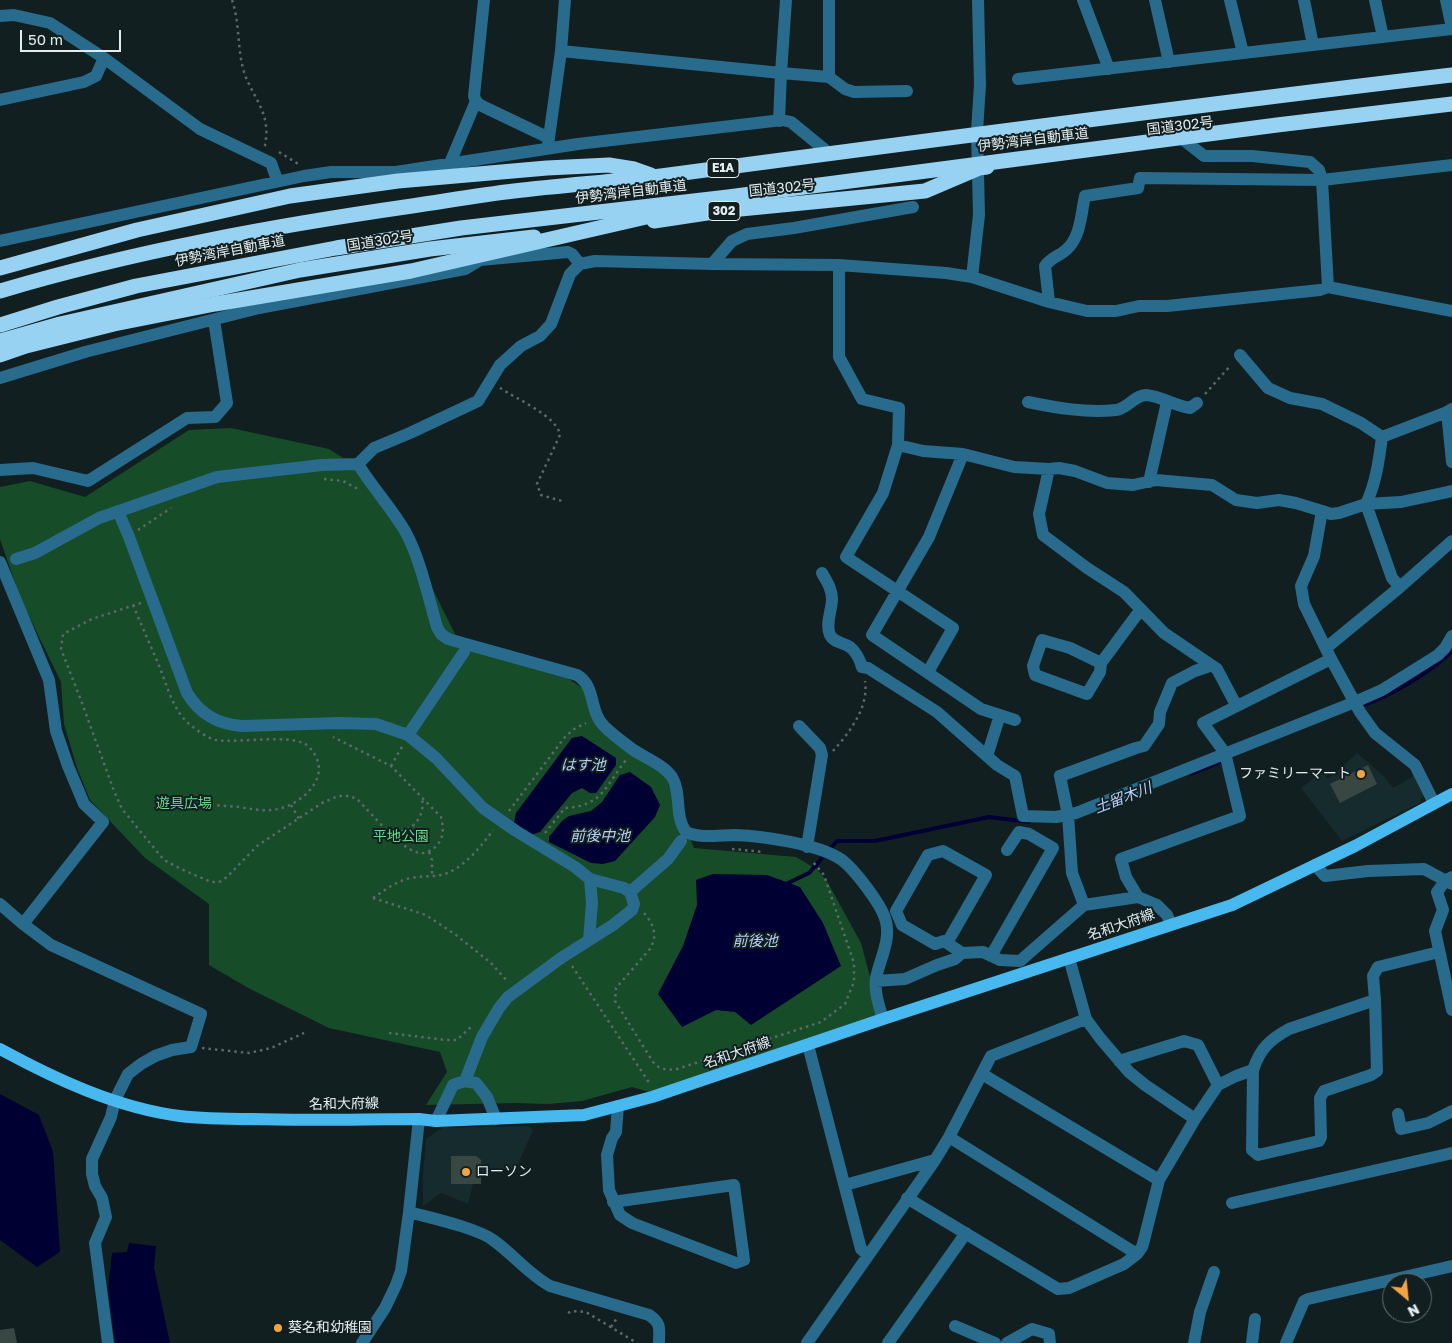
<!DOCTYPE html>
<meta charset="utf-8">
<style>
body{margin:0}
#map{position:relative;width:1452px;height:1343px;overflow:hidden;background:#121f20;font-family:"Golos Text",sans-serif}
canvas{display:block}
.north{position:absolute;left:1382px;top:1273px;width:50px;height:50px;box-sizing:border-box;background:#121f20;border:1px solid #667172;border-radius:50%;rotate:152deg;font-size:14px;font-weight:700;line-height:20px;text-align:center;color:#e4edee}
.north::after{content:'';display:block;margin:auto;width:18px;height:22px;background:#f3a442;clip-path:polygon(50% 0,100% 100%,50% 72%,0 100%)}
.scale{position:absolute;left:20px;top:30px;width:101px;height:22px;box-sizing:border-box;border:2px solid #e4edee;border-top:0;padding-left:6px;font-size:15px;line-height:18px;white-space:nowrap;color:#e4edee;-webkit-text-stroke:4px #121f20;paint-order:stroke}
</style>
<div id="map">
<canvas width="1452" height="1343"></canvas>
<div class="north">N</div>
<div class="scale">50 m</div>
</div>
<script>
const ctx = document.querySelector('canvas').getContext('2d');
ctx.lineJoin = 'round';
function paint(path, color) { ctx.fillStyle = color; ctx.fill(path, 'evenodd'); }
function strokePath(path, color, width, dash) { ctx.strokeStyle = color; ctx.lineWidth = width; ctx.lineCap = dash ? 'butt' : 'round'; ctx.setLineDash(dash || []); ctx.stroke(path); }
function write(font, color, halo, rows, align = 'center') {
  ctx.font = font + ' "Golos Text","Noto Sans JP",sans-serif'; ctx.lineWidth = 4; ctx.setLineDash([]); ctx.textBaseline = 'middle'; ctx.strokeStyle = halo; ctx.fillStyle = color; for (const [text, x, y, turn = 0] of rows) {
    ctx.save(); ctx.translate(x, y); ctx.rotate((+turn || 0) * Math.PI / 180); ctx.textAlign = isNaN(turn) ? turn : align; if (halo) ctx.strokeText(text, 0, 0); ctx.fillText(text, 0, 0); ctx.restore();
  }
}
const built = new Path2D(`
 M 1357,753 L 1385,777 L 1393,788 L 1414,776 L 1423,795 L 1420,803 L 1342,841 L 1301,788 L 1322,772 L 1328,779 Z
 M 528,1126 L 533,1130 L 516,1169 L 476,1172 L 468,1204 L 441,1193 L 423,1206 L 423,1176 L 426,1139 L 442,1128 Z`);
const green = new Path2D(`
 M 231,428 L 329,449 L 360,469 L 398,520 L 459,642 L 556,670 L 585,690 L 608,724 L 663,771 L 694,848 L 796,857 L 818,870 L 828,883 L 861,943 L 880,1014 L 649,1092 L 632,1087 L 582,1101 L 548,1104 L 516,1103 L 426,1105 L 447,1072 L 440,1052 L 329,1028 L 250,989 L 209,965 L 209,904 L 145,858 L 90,800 L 77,768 L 64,724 L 61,682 L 21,600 L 0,539 L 0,487 L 30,481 L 85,497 L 189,430 Z`);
const water = new Path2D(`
 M 582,736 L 616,758 L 616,765 L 596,793 L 590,793 L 582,788 L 572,793 L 540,832 L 530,835 L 514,823 L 516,813 L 572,738 Z
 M 630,772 L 651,787 L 660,805 L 655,817 L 615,861 L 603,864 L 591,863 L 549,842 L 549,837 L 562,821 L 569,816 L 591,811 L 602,802 L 620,775 Z
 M 713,874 L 767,875 L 800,887 L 823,923 L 841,966 L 751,1025 L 735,1012 L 716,1010 L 682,1027 L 658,994 L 683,946 L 697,905 L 696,880 Z
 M 0,1094 L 39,1115 L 53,1152 L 60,1252 L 37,1267 L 0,1240 Z
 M 129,1243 L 156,1246 L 154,1268 L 170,1343 L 115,1343 L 108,1289 L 112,1253 L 127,1252 Z`);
const stream = new Path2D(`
 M 1360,706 C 1387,698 1433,671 1452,651
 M 1191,774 L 1223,761
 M 786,884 L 809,873 L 837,841 L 875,841 L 989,817 L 1029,822`);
const building = new Path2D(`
 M 1368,765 L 1377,784 L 1340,803 L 1330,784 Z
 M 451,1156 L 476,1156 L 481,1160 L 481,1184 L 451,1184 Z
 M 14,1328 L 17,1343 L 0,1343 L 0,1330 Z`);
const path = new Path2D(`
 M 232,0 C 240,23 237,49 244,72 C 250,91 264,106 266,126 C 267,132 266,139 265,145 L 267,146
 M 279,152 L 300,165
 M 500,388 C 515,398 558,417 560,435 L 537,484 L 541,495 L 562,501
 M 1205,394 L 1231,365
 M 324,479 L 343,481 L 358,489
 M 138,530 L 171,508
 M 141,603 L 92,619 L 63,634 L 61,649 L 82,703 L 114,791 L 122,809 L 164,860 L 181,869 L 211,882 L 219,882 L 227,877 L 257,846 L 322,803 L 338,796 L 350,796 L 358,800 C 373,815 398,846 416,852 C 422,855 429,852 434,848 C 444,840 444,829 441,817 L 391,766 L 333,737
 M 133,605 C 142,626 151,647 160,668 C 167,686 173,709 187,722 C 192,727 210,740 216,740 C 237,744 295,732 309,747 C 336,775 302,806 273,810 C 261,811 251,809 239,807 C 228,806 217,806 205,803
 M 833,751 C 850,732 869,707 865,681
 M 391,766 L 403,745
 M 291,805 L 299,819
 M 509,811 L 565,737 L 574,729 L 586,723
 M 388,830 C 393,831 399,832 404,831 C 417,826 425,812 422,799
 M 545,833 L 565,808 C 603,806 606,785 626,760
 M 732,849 L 764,852
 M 429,852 L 432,860 L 432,875
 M 373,898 L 426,915 L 456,935 L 491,963 L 508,982
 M 373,898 C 385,890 396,881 411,878 C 421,876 431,877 441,875 C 461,871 482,846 493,830
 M 644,913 C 654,925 658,935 650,949 L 616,988 L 615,1001 L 653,1062 C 660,1070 666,1070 677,1069 L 821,1022 L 845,1004 L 854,982 L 854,963 L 824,875 L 813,862
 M 572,966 L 650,1084
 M 389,1033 L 446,1040 L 457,1040 L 473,1025
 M 202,1048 L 249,1053 L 271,1048 L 304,1033
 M 568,1313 L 572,1311 L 586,1312 L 637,1343
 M 611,1327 L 617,1318`);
const minor = new Path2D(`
 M 484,0 L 474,96 L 476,101 L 480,105 L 549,138
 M 565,0 L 561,51 L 781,73 L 786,0
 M 1083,0 L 1109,69
 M 1155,0 L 1169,62
 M 1230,0 L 1243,53
 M 1304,0 L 1313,45
 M 1375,0 L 1383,37
 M 1446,0 L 1452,28
 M 0,16 L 14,15 L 50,23 L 104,58 L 200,129 L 271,163 L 277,180
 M 829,77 L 829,0
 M 1018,79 L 1452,29
 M 0,100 L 84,82 L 96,76 L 104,58
 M 779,121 L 781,73 L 829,77 L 845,89 L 854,92 L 907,91
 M 1185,141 L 1204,156 L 1252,156 L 1310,162 L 1319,170 L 1322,180 L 1328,287
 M 548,145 L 561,51
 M 450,163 L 476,101
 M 0,241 L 304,176 L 331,172 L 396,172 L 578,144 L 782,120 L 791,122 L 824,149
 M 712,264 L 732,241 L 747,234 L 794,228 L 913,207
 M 839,265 L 839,357 L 862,399 L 899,408 L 898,445 L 883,493 L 846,557 L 953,628 L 928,672
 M 972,277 L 979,215 L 977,131 L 980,85 L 978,0
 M 1049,302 L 1045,266 C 1051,257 1060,256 1067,249 C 1081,236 1081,213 1085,196 L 1138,188 L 1140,178 L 1322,180 L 1452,165
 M 1240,355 L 1268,388 L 1290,398 L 1322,404 L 1361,423 L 1382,437 L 1447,412
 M 0,378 L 85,352 L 259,308 L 465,269 L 480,260 L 568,252 L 572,254 L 580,264 L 595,261 L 712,264 L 839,265 L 946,273 L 972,277 L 1049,302 L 1087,311 L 1116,311 L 1139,306 L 1167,306 L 1320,290 L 1328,287 L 1452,311
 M 1028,402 C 1057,408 1086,413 1116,410 C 1127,409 1135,395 1146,395 C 1161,396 1175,406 1190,408 L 1197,403
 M 1452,409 L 1447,412 L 1452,462
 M 1382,437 C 1379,460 1376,483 1366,504 L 1392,578 L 1400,587
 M 898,445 L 923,451 L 963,454 L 1014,467 L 1049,469 L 1059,468 L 1075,471 L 1107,483 L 1133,485 L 1156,480 L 1212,485 L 1236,500 L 1257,503 L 1279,500 L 1296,503 L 1322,511
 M 963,454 L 929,537 L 872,635 L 981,709 L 1015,720
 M 358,464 C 372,487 391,507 405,531 C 420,558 428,596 437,627 L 441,634 L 448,639 L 577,675 C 597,687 588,711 605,727 C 613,735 623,742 632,749 C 645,758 663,764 672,777 C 682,794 674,816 686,832 C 701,839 719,835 735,835 C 763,836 819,844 842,860 C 855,870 880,903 885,918 C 892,939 880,958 876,978 C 874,991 879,1006 883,1019
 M 1049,469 L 1039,514 L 1043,535 L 1087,568 L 1124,592 L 1164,633 L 1217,669 L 1236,705
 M 0,470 L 33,468 L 88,481 L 187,418 L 215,417 L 227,403 L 214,320
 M 1149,482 L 1167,402
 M 118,511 L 129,537 L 187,693 C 200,714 217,724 242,726 L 339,723 L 376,724 L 408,735 L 436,758 L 483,808 L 516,831 L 575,867 L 590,879
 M 16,559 L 35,553 L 99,518 L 217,477 L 322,465 L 358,464 L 374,448 L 410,433 L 478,401 L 500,365 L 521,346 L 540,336 L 551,324 L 570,274 L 580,264
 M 0,562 L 49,680 L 56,731 L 68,766 L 84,804 L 103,822 L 23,924
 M 822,573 C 827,582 832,589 832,599 C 832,610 825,624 830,635 C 834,643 843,642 850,647 C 856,652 860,660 862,667 L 868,668 L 937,712 L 997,765 L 1015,776 L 1023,816 L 1056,817 L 1076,813 L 1355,702 L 1382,690 L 1438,655 L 1445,648 L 1452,636
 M 1326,648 L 1400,587 L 1452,541
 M 1101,663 L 1070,648 L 1042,640 L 1033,666 L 1035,675 L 1087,694 L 1100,672 L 1101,663 L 1141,609
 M 799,726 L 820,748 L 822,755 L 807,847
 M 408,735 L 464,652
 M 987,756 L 1000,715
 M 1434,803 L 1415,765 L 1375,733 L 1360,712 L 1331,659 L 1304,604 L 1301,586 L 1314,556 L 1322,511 L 1331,514 L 1339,513 L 1366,504 L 1401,502 L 1452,491
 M 1315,865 L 1325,876 L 1368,871 L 1424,869 L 1452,884
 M 1452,877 L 1446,880 L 1437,892 L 1443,910 L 1435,931 L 1452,1010
 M 0,904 L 23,924 L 51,945 L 201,1014 L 191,1047 L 172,1050 L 155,1056 L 141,1064 L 128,1074 L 115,1100 L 111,1117 L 92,1159 L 92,1174 L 95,1186 L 102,1198 L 106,1217 L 95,1243 L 108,1343
 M 1084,905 L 1072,873 L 1068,815 L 1060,776 L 1136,748 L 1144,746 L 1159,724 L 1160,712 L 1172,683 L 1195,671 L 1207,667 L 1210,664
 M 1171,924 L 1167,915 L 1157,905 L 1138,897 L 1126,877 L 1121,859 L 1240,816 L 1225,753 L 1203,723 L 1331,659
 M 589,940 L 592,903 L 590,879 L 624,888 L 630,892
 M 947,943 L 986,875 L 943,851 L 928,855 L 896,911 L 902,925 L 935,944 L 944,941 L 962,953 L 983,952 L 1000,960 L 1020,961 L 1084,905 L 1138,897
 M 991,956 L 1053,848 L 1029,834 L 1019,832 L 1007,850
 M 1069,958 L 1086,1019 L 1100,1038 L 1129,1072 L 1145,1085 L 1195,1119
 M 876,981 L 905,979 L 937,965 L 955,959 L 962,953
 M 808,1045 L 861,1249 L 868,1255
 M 1119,1061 L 1184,1041 L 1198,1045 L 1218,1085
 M 1253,1070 L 1252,1150 L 1258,1155 L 1319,1141 L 1321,1137 L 1320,1098 L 1324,1091 L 1371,1075 L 1377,1071 L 1375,1000
 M 982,1074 L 1159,1180
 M 465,1081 L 482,1037 L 499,1008 L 508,997 L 561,958 L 613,925 L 632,910 L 634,904 L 630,892 L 668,859 L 681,841
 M 1398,1114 L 1401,1129 L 1428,1123 L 1452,1111
 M 436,1121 L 453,1085 L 465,1081 L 476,1083 L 487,1097 L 496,1119
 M 949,1137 L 1137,1254
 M 845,1185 L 935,1160
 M 907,1198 L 1058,1289 L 1069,1288 L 1124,1264 L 1137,1254 L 1142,1247 L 1144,1240 L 1159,1180 L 1195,1119 L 1218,1085 L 1236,1076 L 1253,1070 C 1260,1049 1269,1040 1289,1029 L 1375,1000 L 1373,976 L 1378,967 L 1439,952
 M 613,1202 L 734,1185 L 744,1260 L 736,1263 L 632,1223 L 620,1215 L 609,1190 L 607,1155 L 612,1138 L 616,1132 L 618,1106
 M 1232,1203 L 1452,1153
 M 409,1212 C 431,1218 477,1228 493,1240 C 513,1254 528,1274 550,1286 L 649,1315 C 662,1324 659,1328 659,1343
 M 955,1326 L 995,1343
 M 362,1343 L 385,1308 L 396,1285 L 401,1271 L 409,1212 L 419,1119
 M 807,1343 L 935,1160 L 949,1137 L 991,1056 L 1086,1019
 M 888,1343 L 966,1233
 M 1007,1343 L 1032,1329 L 1049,1334 L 1050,1343
 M 1194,1343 L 1200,1312 L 1214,1272
 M 1252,1343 L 1255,1319
 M 1286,1343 L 1304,1301 L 1308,1299 L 1452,1266`);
const major = new Path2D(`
 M 0,1049 C 55,1079 117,1108 180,1116 C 204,1119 228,1119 252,1119 C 308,1121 364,1119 419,1119 L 436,1121 L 584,1115 L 652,1097 L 883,1019 L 1232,905 L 1355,846 L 1452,794`);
const highway = new Path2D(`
 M 654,221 L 720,211 L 925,191 L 979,168 L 987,167
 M 0,341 L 60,324 L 300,270 L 430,249 L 534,237`);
const highwayBridge = new Path2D(`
 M 0,268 L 137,230 L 290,196 L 398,181 L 547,168 L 609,165 L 634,169 L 651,175
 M 0,291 C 135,251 273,226 412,206 C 446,201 480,195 514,191 C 563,185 612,182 661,176 C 924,141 1188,106 1452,75
 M 0,325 L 58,307 L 136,286 L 336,248 L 461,228 L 728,197 L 1277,125 L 1452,104
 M 0,355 L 26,346 L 114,324 L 215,304 L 411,271 L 668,212`);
const markers = [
 [1361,774,5,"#f3a442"],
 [466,1172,5,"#f3a442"],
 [278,1328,5,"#f3a442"]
];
const shields = [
 [723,168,32],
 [724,211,32]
];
const shieldNames = [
 ["E1A",723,168],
 ["302",724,211]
];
const streetNames = [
 ["国道302号",1180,126,-7],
 ["伊勢湾岸自動車道",1033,140,-7],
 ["国道302号",782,188,-6],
 ["伊勢湾岸自動車道",631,192,-7],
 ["国道302号",380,241,-9],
 ["伊勢湾岸自動車道",230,251,-11],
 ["名和大府線",1121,925,-19],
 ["名和大府線",737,1053,-19],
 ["名和大府線",344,1104,-1]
];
const poiNames = [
 ["ファミリーマート",1351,774,"right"],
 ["ローソン",476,1172],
 ["葵名和幼稚園",288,1328]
];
const parkNames = [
 ["遊具広場",184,804],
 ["平地公園",401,837]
];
const waterNames = [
 ["はす池",583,765],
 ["土留木川",1123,798,-21],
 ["前後中池",600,836],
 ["前後池",755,941]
];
paint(built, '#152b2e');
paint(green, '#164c28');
paint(water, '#003');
strokePath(stream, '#003', 4);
paint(building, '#394743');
strokePath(path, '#5c6869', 2.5, [2.5, 4]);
strokePath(minor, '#286b8c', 12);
strokePath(major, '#47b9ef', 12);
strokePath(highway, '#98d2f2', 15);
strokePath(highwayBridge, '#98d2f2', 15);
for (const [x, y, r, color] of markers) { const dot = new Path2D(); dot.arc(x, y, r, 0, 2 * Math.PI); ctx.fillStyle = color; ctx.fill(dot); strokePath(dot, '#121f20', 2); }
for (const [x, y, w] of shields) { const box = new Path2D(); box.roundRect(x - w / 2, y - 9.5, w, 19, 4); ctx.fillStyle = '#121f20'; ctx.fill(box); strokePath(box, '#e4edee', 1); }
write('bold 12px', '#e4edee', null, shieldNames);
write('14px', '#e4edee', '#121f20', streetNames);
write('14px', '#e4edee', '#121f20', poiNames, 'left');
write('14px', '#68db88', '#121f20', parkNames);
write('italic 15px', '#b6cef7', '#121f20', waterNames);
</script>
